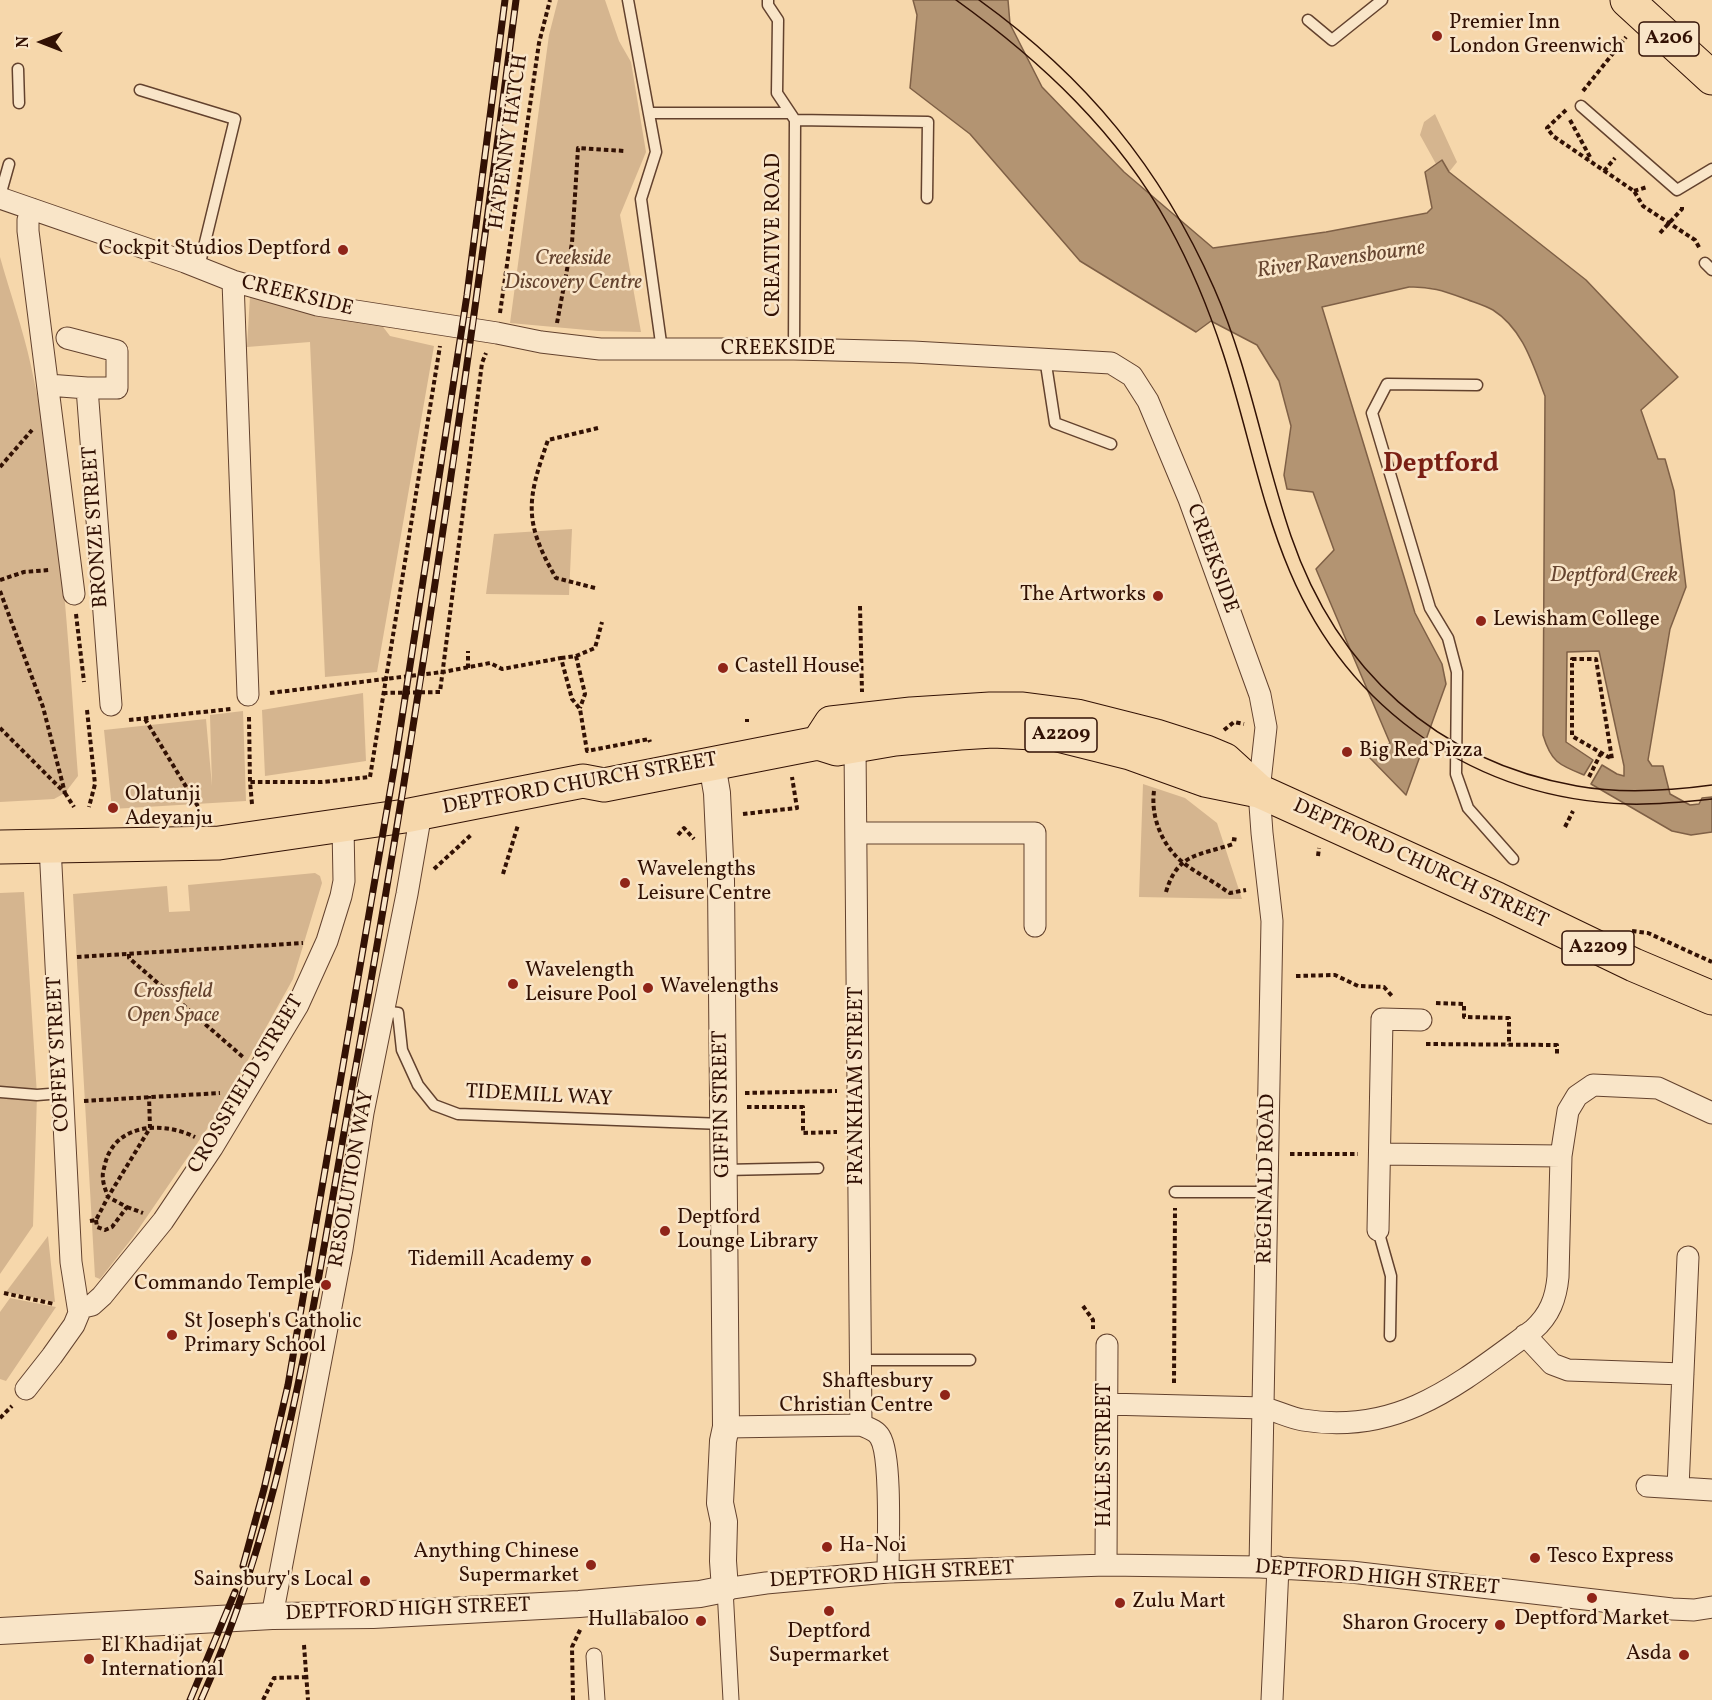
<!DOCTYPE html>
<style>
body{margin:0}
#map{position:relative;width:1712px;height:1700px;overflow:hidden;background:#f6d7ab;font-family:Vollkorn,serif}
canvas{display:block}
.north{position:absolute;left:12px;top:12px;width:60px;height:60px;-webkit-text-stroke:4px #f9e5c8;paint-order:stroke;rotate:270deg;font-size:16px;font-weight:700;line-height:24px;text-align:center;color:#321104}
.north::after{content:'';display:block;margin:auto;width:21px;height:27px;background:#321104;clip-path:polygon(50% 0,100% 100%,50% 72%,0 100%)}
</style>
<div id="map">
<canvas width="1712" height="1700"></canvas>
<div class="north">N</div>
</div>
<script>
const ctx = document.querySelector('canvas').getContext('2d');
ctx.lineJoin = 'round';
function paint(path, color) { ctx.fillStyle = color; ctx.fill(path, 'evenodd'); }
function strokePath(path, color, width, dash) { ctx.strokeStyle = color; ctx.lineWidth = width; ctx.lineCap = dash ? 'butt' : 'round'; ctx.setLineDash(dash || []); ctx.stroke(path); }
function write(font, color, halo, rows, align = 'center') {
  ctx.font = font + ' Vollkorn,serif'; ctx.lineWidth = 5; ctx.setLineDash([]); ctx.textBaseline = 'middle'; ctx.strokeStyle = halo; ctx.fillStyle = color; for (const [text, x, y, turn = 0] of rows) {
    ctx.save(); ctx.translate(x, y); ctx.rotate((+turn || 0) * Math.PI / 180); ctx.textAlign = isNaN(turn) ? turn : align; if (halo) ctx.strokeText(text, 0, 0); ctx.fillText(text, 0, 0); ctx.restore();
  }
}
const green = new Path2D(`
 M 558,0 L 605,0 L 619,41 L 631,62 L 646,152 L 620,215 L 641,332 L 598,331 L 510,323 L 549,35 Z
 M 1435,114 L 1457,162 L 1449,172 L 1442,160 L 1436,164 L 1420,135 L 1424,122 Z
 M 0,257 C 10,293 23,329 31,366 C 61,501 68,639 78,776 L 65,793 L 54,799 L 0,802 Z
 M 250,296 L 380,323 L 390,336 L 434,346 L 377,672 L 325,677 L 310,342 L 247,347 Z
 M 572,529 L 569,595 L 486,594 L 494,534 Z
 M 363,693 L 366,761 L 265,776 L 262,710 Z
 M 243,711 L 246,801 L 112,809 L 104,730 L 206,719 L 212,786 L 210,715 Z
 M 1143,784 L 1185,798 L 1217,823 L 1242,899 L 1139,897 Z
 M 315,873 L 320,876 L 322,883 L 293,979 L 220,1110 L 133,1237 L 100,1279 L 95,1277 L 73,894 L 167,886 L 169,912 L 190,911 L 188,885 Z
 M 24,892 L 37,1095 L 33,1226 L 0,1274 L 0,893 Z
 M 48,1236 L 55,1302 L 6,1292 Z
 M 10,1298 L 56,1307 L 6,1381 L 0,1379 L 0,1312 Z`);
const water = new Path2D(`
 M 913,0 L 1008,0 L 1010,24 L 1042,87 L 1124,172 L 1213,248 L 1326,232 L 1427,213 L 1432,208 L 1425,172 L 1442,160 L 1449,172 L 1586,280 L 1678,377 L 1641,410 L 1658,459 L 1665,459 L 1674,491 L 1686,587 L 1670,629 L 1648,760 L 1652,766 L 1663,766 L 1670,794 L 1690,805 L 1699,804 L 1702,798 L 1712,797 L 1712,832 L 1691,835 L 1672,831 L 1591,784 L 1602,765 L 1617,774 L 1624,776 L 1624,766 L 1599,651 L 1567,652 L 1566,742 L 1593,760 L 1584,775 C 1559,765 1551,762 1543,735 L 1545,396 C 1533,365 1523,329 1493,310 C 1484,305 1473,302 1463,298 C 1444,291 1429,286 1409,287 L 1322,307 L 1415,613 L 1442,664 L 1446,684 L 1406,795 L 1369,757 L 1390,743 L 1316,569 L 1334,550 L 1313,492 L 1287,489 L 1284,475 L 1291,426 L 1279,381 L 1257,345 L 1211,321 L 1196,332 L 1080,261 L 970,134 L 910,88 L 917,15 Z`);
const path = new Path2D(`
 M 1583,91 L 1626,37
 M 1566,110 L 1547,128 L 1553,136 L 1634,191 L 1643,206 L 1695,240 L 1700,249
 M 1570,120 L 1590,157 L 1588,160
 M 1604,171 L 1615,158
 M 1634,191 L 1647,187
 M 1660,233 L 1682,209 L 1682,207
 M 500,313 L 539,43 L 550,0
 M 557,323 L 572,243 L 578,148 L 625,151
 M 0,467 L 32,430
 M 0,580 L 24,572 L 49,570
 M 595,588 L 556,578 C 523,521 527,500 548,440 L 598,428
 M 0,591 L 43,707 L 65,793 L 0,728
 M 860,606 L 862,692
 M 76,614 L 84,682
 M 576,656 L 585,694 L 580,708
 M 561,658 L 576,656 L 595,648 L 602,622
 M 1572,659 L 1596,659 L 1612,759 L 1572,736 Z
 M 468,668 L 468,651
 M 270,693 L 443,672 L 490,663 L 502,669 L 561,658 L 572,699 L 580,709 L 587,751 L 649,739 L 650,742
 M 383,693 L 440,692 L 482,363 L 486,353
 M 87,710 L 95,784 L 89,807
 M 249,717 L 250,782
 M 145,719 L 199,808
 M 747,719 L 747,722
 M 129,720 L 231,709
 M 1224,730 L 1234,722 L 1244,724
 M 1589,777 L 1601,753
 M 1154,791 C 1151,813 1159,837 1174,854 C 1187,869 1209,878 1225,890 L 1230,893 L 1246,890
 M 65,793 L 74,807
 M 252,804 L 250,782 L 322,782 L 370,777 L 440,346
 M 743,814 L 797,808 L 792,777
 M 1565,827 L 1573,811
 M 678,835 L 684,828 L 694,839
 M 1232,839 L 1239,840
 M 1318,856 L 1319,848
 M 434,869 L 471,835
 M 503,874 L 518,825
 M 1166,892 C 1178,852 1199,856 1233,844
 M 1632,931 L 1648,933 L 1712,962
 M 129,954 L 129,958 L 243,1057
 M 77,957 L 303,943
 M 1296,976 L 1335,975 L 1358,986 L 1384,987 L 1392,996
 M 1436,1003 L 1464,1004 L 1464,1017 L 1509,1018 L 1509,1045
 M 1426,1044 L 1557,1045 L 1557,1054
 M 745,1093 L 837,1091
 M 84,1101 L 220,1093
 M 747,1107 L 803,1107 L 803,1133 L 837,1132
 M 1290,1154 L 1358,1154
 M 127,1207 L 143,1213
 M 96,1220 L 97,1227 L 105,1230 L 112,1227 L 127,1207 L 108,1197 L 150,1128 L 149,1096
 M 90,1221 L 96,1220 L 108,1197 C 106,1191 103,1184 103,1178 C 102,1174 104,1169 105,1164 C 115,1123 163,1121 195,1137
 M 4,1293 L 54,1304
 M 1083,1306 L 1093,1320 L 1093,1329
 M 1174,1383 L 1175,1208
 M 0,1418 L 12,1406
 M 304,1645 L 308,1700
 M 263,1700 L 274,1678 L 306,1677
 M 573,1700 L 572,1647 L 581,1628`);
const service = new Path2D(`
 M 628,0 L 656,152 L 641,199 L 662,350
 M 768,0 L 768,5 L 778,20 L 777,93 L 795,120 L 794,349
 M 1308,20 L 1332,40 L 1382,0
 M 18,69 L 19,103
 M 140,90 L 235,119 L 199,267
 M 1581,106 L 1677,190 L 1712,169
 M 649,113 L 790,113
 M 795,120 L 928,122 L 927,198
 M 0,196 L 9,164
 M 1705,263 L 1712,270
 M 1045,358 L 1055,423 L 1111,444
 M 1477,385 L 1387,384 L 1372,413 L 1430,608 L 1448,638 L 1457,672 L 1456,774 L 1468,808 L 1513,859
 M 383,1011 L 398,1013 L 402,1050 L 418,1085 L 434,1105 L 458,1114 L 723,1124
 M 0,1092 L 37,1095 L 62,1093
 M 724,1170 L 818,1168
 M 1175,1192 L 1267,1192
 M 1378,1230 L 1391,1276 L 1390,1336
 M 860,1360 L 970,1360`);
const pedestrian = new Path2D(`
 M 725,1589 L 731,1700
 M 594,1656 L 597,1700`);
const minor = new Path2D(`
 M 0,198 L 185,262 L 233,281 L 317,305 L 497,333 L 541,342 L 600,349 L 794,349 L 913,352 L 1111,363 L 1132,376 L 1148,401 L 1189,499 L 1260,695 L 1266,727 L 1259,791 L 1262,833 L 1272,921 L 1260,1567
 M 32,209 L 28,220 L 28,231 L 74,594
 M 233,281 L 248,695
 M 67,338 L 117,351 L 117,388 L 87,388
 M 48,385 L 87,388 L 111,705
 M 855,746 L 861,1425
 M 857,833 L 1035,833 L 1035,926
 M 1380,1154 L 1561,1156
 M 1378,1230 L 1382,1019 L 1421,1020
 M 79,1308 L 92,1305 L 102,1296 L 163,1221 L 212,1148 L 298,1005 L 327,941 L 341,896 L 344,881 L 343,826
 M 1525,1335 L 1552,1364 L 1568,1370 L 1683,1374
 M 26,1389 L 52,1356 L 74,1325 L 79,1313 L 71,1262 L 50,846
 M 1106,1404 L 1264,1408 C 1277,1411 1290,1418 1303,1420 C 1400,1436 1460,1383 1533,1330 C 1550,1315 1556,1298 1558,1277 L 1561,1156 L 1568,1111 L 1577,1096 L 1593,1085 L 1658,1088 L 1712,1113
 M 726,1427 L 861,1425 C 868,1428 876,1430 880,1437 C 892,1456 888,1546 888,1572
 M 1647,1486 L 1712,1490
 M 1678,1488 L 1688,1257
 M 1106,1565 L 1107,1345
 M 725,1589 L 766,1583 L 888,1572 L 1106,1565 L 1260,1567 L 1351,1572 L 1672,1609 L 1694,1610 L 1712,1607
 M 272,1616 L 342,1249 L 363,1113 L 407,894 L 421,813
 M 1272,1700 L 1278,1567`);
const tertiary = new Path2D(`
 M 0,1631 L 272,1616 L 373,1615 L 579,1604 L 700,1594 L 725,1589 L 723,1561 L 724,1522 L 720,1503 L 723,1441 L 726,1427 L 721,881 L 717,793 L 712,764`);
const primary = new Path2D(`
 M 1627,0 L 1712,78
 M 818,743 L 831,723 L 911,714 L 990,709 L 1023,709 L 1077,716 L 1156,736 L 1206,752 L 1225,760 L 1259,791 L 1497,899 L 1634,965 L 1712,998
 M 0,847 L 219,843 L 405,816 L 583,781 L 604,785 L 818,743 L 837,749 L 895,739 L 960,733 L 993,731 L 1054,734 L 1130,753 L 1205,780 L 1259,791`);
const tram = new Path2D(`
 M 956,0 C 1041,61 1118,133 1169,226 C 1191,266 1209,310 1223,353 C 1247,426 1260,502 1290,572 C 1349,711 1476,799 1628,804 C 1656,805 1684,802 1712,799
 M 979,0 C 1086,77 1161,168 1214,288 C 1249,367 1263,454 1291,536 C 1337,670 1436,761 1577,786 C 1621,794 1668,791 1712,785`);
const rail = new Path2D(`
 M 243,1566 L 264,1489 L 288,1385 L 395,763 L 467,295 L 505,0
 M 190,1700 L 235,1592
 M 201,1700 C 287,1509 314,1298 351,1093 C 417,730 469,366 516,0`);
const markers = [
 [1437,36,6,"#8f2418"],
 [343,250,6,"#8f2418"],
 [1158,596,6,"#8f2418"],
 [1481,621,6,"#8f2418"],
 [723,668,6,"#8f2418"],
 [1347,752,6,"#8f2418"],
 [113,808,6,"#8f2418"],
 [625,883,6,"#8f2418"],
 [513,984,6,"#8f2418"],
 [648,988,6,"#8f2418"],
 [665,1231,6,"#8f2418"],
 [586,1261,6,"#8f2418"],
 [326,1285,6,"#8f2418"],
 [172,1335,6,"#8f2418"],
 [945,1395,6,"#8f2418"],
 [827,1547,6,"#8f2418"],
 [1535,1558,6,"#8f2418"],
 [591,1565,6,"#8f2418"],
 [365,1581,6,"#8f2418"],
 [1592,1598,6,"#8f2418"],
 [1120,1603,6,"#8f2418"],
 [829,1611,6,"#8f2418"],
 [701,1621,6,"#8f2418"],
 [1500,1625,6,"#8f2418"],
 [1684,1655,6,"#8f2418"],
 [89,1659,6,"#8f2418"]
];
const shields = [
 [1669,39,60],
 [1061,735,72],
 [1598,948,72]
];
const shieldNames = [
 ["A206",1669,39],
 ["A2209",1061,735],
 ["A2209",1598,948]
];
const poiNames = [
 ["Premier Inn",1449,24],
 ["London Greenwich",1449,48],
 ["Cockpit Studios Deptford",331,250,"right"],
 ["The Artworks",1146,596,"right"],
 ["Lewisham College",1493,621],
 ["Castell House",735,668],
 ["Big Red Pizza",1359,752],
 ["Olatunji",125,796],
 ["Adeyanju",125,820],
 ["Wavelengths",637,871],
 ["Leisure Centre",637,895],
 ["Wavelength",525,972],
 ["Leisure Pool",525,996],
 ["Wavelengths",660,988],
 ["Deptford",677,1219],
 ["Lounge Library",677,1243],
 ["Tidemill Academy",574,1261,"right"],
 ["Commando Temple",314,1285,"right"],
 ["St Joseph's Catholic",184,1323],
 ["Primary School",184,1347],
 ["Shaftesbury",933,1383,"right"],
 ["Christian Centre",933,1407,"right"],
 ["Ha-Noi",839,1547],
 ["Anything Chinese",579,1553,"right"],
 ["Supermarket",579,1577,"right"],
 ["Tesco Express",1547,1558],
 ["Sainsbury's Local",353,1581,"right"],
 ["Zulu Mart",1132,1603],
 ["Deptford Market",1592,1620,"center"],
 ["Hullabaloo",689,1621,"right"],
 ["Sharon Grocery",1488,1625,"right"],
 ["Deptford",829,1633,"center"],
 ["Supermarket",829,1657,"center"],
 ["El Khadijat",101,1647],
 ["International",101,1671],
 ["Asda",1672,1655,"right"]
];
const streetNames = [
 ["HA'PENNY HATCH",510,142,-82],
 ["CREATIVE ROAD",775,235,-90],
 ["CREEKSIDE",297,297,14],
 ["CREEKSIDE",778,350],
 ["BRONZE STREET",97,527,-94],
 ["CREEKSIDE",1211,559,70],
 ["DEPTFORD CHURCH STREET",580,785,-10],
 ["DEPTFORD CHURCH STREET",1420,865,25],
 ["COFFEY STREET",60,1054,-93],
 ["CROSSFIELD STREET",247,1085,-59],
 ["FRANKHAM STREET",858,1086,-90],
 ["TIDEMILL WAY",539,1097,3],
 ["GIFFIN STREET",723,1104,-91],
 ["RESOLUTION WAY",353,1179,-80],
 ["REGINALD ROAD",1268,1179,-89],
 ["HALES STREET",1106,1455,-90],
 ["DEPTFORD HIGH STREET",892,1576,-3],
 ["DEPTFORD HIGH STREET",1377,1579,5],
 ["DEPTFORD HIGH STREET",408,1611,-2]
];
const parkNames = [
 ["Creekside",573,260],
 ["Discovery Centre",573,284],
 ["Crossfield",173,993],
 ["Open Space",173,1017]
];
const waterNames = [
 ["River Ravensbourne",1341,261,-8],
 ["Deptford Creek",1614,577]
];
const districtNames = [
 ["Deptford",1441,466]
];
paint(green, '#d5b58f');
paint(water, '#b39472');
strokePath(water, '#7f6046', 1.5);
strokePath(service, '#63422e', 13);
strokePath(pedestrian, '#63422e', 17);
strokePath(minor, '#63422e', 23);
strokePath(tertiary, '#63422e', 28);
strokePath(primary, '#321104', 35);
strokePath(path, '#321104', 4, [4.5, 3]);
strokePath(service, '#f9e5c8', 10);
strokePath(pedestrian, '#f9e5c8', 15);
strokePath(minor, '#f9e5c8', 21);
strokePath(tertiary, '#f9e5c8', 26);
strokePath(primary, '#f6d7ab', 33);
strokePath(tram, '#321104', 1.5);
strokePath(rail, '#321104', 7);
strokePath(rail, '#f9e5c8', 4.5, [14]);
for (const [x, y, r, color] of markers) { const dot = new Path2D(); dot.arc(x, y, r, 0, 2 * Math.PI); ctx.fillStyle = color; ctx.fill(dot); strokePath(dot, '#f9e5c8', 2); }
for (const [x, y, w] of shields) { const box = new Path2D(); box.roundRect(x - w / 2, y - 17, w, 34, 4.5); ctx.fillStyle = '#f9e5c8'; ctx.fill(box); strokePath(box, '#321104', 1.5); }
write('bold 20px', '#321104', null, shieldNames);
write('21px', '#321104', '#f9e5c8', poiNames, 'left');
write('21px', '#321104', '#f9e5c8', streetNames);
write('italic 21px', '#63422e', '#f9e5c8', parkNames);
write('italic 22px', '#664530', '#f9e5c8', waterNames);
write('bold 27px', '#7a1f14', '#f9e5c8', districtNames);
</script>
